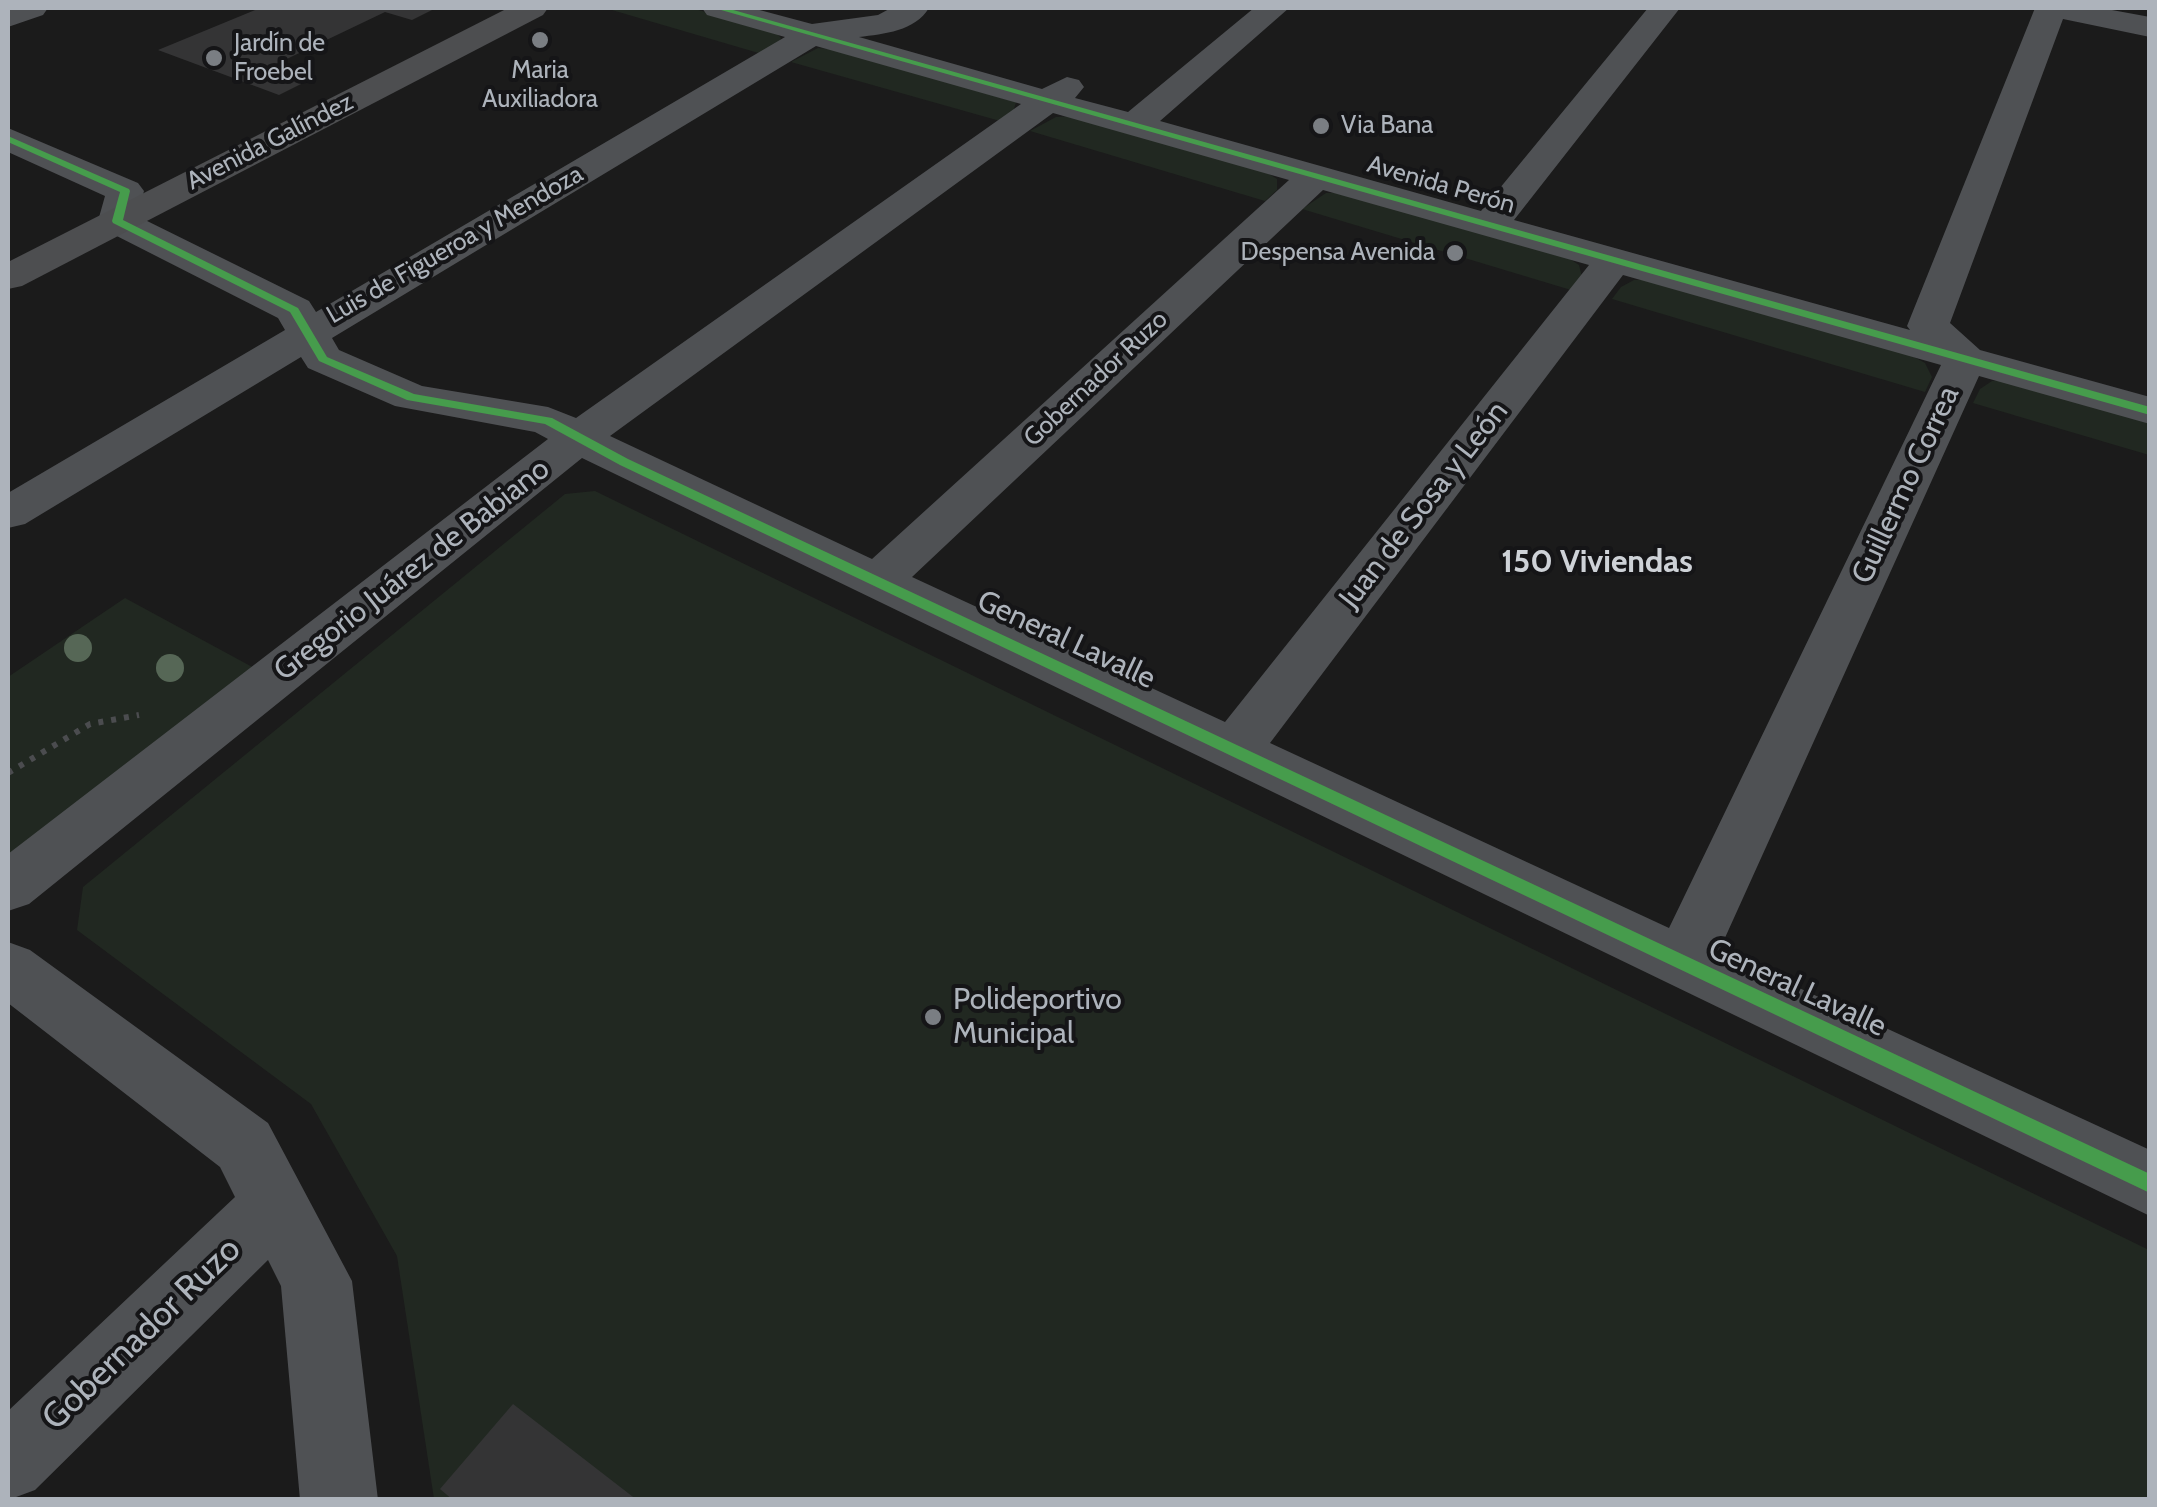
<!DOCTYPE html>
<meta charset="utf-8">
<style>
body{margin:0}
#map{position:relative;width:2157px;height:1507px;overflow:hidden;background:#1b1b1b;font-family:Cabin,sans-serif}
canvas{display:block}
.frame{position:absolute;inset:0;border:10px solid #adb3bb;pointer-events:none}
</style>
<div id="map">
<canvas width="2157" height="1507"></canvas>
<div class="frame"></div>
</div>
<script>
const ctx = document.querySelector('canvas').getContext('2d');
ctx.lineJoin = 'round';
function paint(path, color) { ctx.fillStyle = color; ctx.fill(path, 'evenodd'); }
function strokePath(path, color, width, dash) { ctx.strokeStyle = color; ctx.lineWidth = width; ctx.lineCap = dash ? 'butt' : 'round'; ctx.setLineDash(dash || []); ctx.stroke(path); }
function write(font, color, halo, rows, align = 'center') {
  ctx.font = font + ' Cabin,sans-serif'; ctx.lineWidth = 8; ctx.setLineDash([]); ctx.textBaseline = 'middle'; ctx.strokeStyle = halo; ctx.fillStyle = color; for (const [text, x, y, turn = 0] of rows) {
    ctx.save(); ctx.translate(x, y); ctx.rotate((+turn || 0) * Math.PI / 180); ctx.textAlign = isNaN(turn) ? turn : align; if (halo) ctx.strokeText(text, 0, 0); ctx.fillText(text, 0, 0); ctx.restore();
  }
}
const green = new Path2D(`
 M 605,8 L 691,8 L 773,30 L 781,38 L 777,46 L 762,54 Z
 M 818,48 L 832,49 L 1016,102 L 1013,112 L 1000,121 L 791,62 Z
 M 1072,116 L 1263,170 L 1277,179 L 1277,190 L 1265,201 L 1030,131 L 1056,117 Z
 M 1326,193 L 1343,193 L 1562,254 L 1579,265 L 1582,277 L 1571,290 L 1302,209 Z
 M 1634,280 L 1651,280 L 1903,351 L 1925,363 L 1932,377 L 1925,392 L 1612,299 L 1621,287 Z
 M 1992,381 L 2010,381 L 2149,420 L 2149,455 L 1973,403 L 1980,389 Z
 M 595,491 L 2149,1250 L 2149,1499 L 434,1499 L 397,1256 L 311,1104 L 77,930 L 83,887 L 565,494 Z
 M 125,598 L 256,669 L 8,857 L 8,677 Z`);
const building = new Path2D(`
 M 260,8 L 436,8 L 412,20 L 385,12 L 270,67 L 309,80 L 279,95 L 158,50 Z
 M 513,1404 L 637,1500 L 453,1500 L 440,1489 Z`);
const path = new Path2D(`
 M 8,773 L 90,724 L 139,715`);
const minor = new Path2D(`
 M 8,8 L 48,8 L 43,15 L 8,27 Z
 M 702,8 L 752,8 L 812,24 L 878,15 L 891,8 L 929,8 C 915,31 884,34 859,37 L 1042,89 L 1067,77 L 1079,80 L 1084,87 L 1075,98 L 1128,112 L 1254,8 L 1289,8 L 1160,121 L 1481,211 L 1648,8 L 1680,8 L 1514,220 L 1910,330 L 1907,326 L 2035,8 L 2101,8 L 2150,17 L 2150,37 L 2063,19 L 1950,323 L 1980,350 L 2150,397 L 2150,424 L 1979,376 L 1719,951 L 2150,1150 L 2150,1216 L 582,458 L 29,904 L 8,911 L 8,854 L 548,439 L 535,432 L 395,406 L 308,368 L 301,357 L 25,524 L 8,528 L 8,493 L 285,330 L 278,318 L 103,229 L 98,221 L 105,196 L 8,152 L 8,128 L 138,183 L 144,191 L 137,216 L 309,301 L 316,312 L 785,37 L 707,15 ZM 816,46 L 1021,104 L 576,418 L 548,407 L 422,386 L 339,350 L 332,338 ZM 1053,113 L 1289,180 L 872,559 L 610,436 ZM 1323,190 L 1589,265 L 1225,722 L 912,577 ZM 1623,275 L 1941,365 L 1669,928 L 1270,743 Z
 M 8,942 L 30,950 L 268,1123 L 352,1281 L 378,1500 L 300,1500 L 281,1286 L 268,1260 L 35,1490 L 8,1500 L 8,1411 L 235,1197 L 220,1167 L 8,1003 Z`);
const major = new Path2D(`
 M 508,8 L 548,8 L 543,15 L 22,286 L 8,289 L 8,262 Z`);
const cycleway = new Path2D(`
 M 714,8 L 726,8 L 2150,407 L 2150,415 Z
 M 8,136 L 129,189 L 130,191 L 123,220 L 298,308 L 327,357 L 414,394 L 552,418 L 628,459 L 2150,1174 L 2150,1193 L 620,465 L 545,424 L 407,400 L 319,361 L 290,312 L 113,223 L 112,221 L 120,192 L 8,142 Z`);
const trees = [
 [78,648],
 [170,668]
];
const markers = [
 [540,40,10,"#7a7e83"],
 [214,58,10,"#7a7e83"],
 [1321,126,10,"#7a7e83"],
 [1455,253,10,"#7a7e83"],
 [933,1017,10,"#7a7e83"]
];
const farPoinames = [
 ["Jardín de",234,44],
 ["Froebel",234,73],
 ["Maria",540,71,"center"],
 ["Auxiliadora",540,100,"center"],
 ["Via Bana",1341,126],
 ["Despensa Avenida",1435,253,"right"]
];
const farStreetnames = [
 ["Avenida Galíndez",270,142,-27],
 ["Avenida Perón",1441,185,16],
 ["Luis de Figueroa y Mendoza",455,245,-30],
 ["Gobernador Ruzo",1096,379,-43]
];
const streetNames = [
 ["Guillermo Correa",1906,485,-65],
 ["Juan de Sosa y León",1424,505,-52],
 ["Gregorio Juárez de Babiano",412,570,-38],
 ["General Lavalle",1066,640,25],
 ["General Lavalle",1797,988,25]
];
const poiNames = [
 ["Polideportivo",953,1000],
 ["Municipal",953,1034]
];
const neighbourhoodNames = [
 ["150 Viviendas",1597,563]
];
const nearStreetnames = [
 ["Gobernador Ruzo",142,1334,-44]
];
paint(green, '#212821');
paint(building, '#343435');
strokePath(path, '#4b4c4f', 6, [5, 8]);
paint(minor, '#4f5154');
paint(major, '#4d4e50');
paint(cycleway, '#469c4c');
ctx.fillStyle = '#566756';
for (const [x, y] of trees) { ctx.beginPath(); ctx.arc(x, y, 14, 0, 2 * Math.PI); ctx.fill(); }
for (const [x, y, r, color] of markers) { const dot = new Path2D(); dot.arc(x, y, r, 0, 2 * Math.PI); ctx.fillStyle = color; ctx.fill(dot); strokePath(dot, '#151517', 4); }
write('25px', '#adb3bb', '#151517', farPoinames, 'left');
write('25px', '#adb3bb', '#151517', farStreetnames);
write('30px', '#adb3bb', '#151517', streetNames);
write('30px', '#adb3bb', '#151517', poiNames, 'left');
write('bold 32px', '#ced2d7', '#151517', neighbourhoodNames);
write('35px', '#adb3bb', '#151517', nearStreetnames);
</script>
